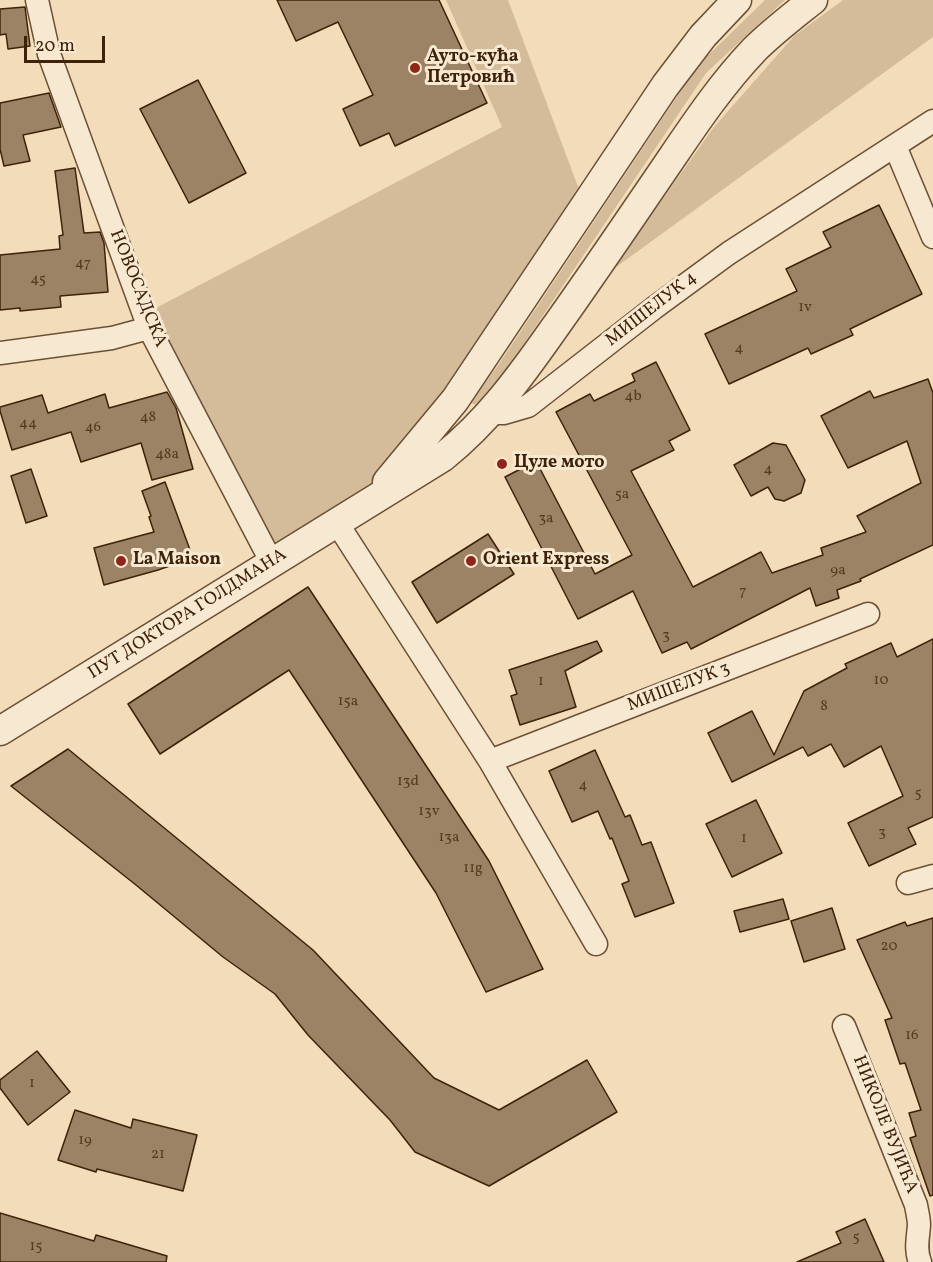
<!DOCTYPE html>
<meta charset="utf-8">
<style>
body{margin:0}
#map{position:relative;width:933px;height:1262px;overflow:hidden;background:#f3dcb9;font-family:Vollkorn,serif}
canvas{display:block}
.scale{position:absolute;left:24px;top:36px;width:81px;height:27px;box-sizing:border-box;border:3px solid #3e2209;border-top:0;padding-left:8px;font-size:18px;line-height:21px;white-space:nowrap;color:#3e2209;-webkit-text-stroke:4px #f7e8d2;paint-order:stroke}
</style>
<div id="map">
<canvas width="933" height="1262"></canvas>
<div class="scale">20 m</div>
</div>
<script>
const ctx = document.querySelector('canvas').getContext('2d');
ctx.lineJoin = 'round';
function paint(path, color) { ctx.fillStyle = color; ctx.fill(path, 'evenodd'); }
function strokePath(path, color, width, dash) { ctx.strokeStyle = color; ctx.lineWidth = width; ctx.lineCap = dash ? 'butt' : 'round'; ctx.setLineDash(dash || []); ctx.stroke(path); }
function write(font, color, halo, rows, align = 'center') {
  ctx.font = font + ' Vollkorn,serif'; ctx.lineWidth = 6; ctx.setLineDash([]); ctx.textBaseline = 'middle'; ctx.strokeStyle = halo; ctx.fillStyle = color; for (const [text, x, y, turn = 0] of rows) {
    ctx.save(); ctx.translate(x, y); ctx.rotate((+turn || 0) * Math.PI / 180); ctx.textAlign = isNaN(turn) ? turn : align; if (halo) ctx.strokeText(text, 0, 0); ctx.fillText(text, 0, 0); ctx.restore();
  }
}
const green = new Path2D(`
 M 446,0 L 508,0 L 580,192 L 446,398 L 366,491 L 273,548 L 150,311 L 502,127 Z
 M 765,0 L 785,0 L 706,73 L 507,369 L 479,407 L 470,402 L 499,364 L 698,65 Z
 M 843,0 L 933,0 L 933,37 L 612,270 L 714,127 L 794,36 Z`);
const building = new Path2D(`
 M 277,0 L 439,0 L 487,103 L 395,146 L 389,133 L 360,146 L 343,109 L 373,95 L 338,22 L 296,41 Z
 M 25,7 L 30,46 L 8,49 L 6,34 L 0,35 L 0,9 Z
 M 198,80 L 246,173 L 189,203 L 140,109 Z
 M 49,93 L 61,127 L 23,135 L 30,161 L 4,166 L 0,149 L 0,103 Z
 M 75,168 L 84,233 L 100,232 L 104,243 L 108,292 L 60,296 L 61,307 L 20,311 L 20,308 L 0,310 L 0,255 L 60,249 L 59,236 L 63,235 L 55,171 Z
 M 879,205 L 922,294 L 850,329 L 853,335 L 811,354 L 808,348 L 729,384 L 705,334 L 797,291 L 786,269 L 831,247 L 823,232 Z
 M 656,362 L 690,430 L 669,441 L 674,450 L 631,471 L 693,587 L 761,552 L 772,573 L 823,555 L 821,548 L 866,532 L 857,516 L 921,483 L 907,441 L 848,468 L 821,416 L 870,391 L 874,398 L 928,379 L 933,393 L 933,545 L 860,579 L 861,581 L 837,590 L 839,598 L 816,606 L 810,588 L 691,649 L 687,642 L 662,653 L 633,591 L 578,619 L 505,477 L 536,461 L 595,574 L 632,555 L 556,412 L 590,394 L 594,401 L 635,381 L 632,374 Z
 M 167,392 L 176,408 L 193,469 L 152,480 L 141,443 L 81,462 L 71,432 L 12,450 L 0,411 L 0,407 L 42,395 L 48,413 L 105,394 L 109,408 Z
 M 773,443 L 786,445 L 805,480 L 801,493 L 784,501 L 775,499 L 768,487 L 751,496 L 734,465 Z
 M 31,469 L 47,516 L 26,523 L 11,476 Z
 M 165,482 L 193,558 L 158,570 L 104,585 L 94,548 L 154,532 L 149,517 L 151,516 L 142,491 Z
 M 488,534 L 514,574 L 437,623 L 412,582 Z
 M 308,587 L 489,861 L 543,969 L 486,992 L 436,893 L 289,670 L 160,754 L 128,704 Z
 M 933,639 L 933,817 L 908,828 L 916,844 L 869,866 L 848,823 L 903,796 L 881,746 L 844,767 L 831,744 L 808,756 L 803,747 L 732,782 L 708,733 L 752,711 L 774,755 L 804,691 L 847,668 L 845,664 L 891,643 L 897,657 Z
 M 597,641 L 602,651 L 565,671 L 576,707 L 520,725 L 511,696 L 517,694 L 509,670 Z
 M 68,749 L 313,950 L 434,1078 L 499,1110 L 587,1060 L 617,1112 L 489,1186 L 415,1152 L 390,1120 L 308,1035 L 275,994 L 223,957 L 136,885 L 11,786 Z
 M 595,750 L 625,817 L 630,815 L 642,845 L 651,842 L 674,903 L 635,917 L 622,884 L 629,881 L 612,838 L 610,839 L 598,811 L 572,822 L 549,771 Z
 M 756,800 L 782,853 L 732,877 L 706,824 Z
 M 783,899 L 789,919 L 740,932 L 734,911 Z
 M 832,908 L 845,949 L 804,962 L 791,921 Z
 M 933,918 L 933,1195 L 930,1196 L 910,1138 L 916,1136 L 909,1113 L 921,1110 L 905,1063 L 900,1064 L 885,1020 L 892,1018 L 857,940 L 905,922 L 907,926 Z
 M 37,1051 L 70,1092 L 28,1125 L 0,1088 L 0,1080 Z
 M 75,1110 L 131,1128 L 133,1119 L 197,1135 L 183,1191 L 97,1169 L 96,1172 L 58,1160 Z
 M 0,1213 L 94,1241 L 96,1235 L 167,1256 L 166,1262 L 0,1262 Z
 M 865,1219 L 884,1262 L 797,1262 L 841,1243 L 836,1232 Z`);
const minor = new Path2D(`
 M 37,0 L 49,54 L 149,328 L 272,563
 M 895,146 L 933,237
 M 0,353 L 112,338 L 149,328
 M 489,413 L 504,413 L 528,406 L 654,308 L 729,253 L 933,121
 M 337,523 L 490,761 L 596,944
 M 490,761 L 868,614
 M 908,883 L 933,876
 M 844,1026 L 916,1205 C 917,1211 919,1219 919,1225 C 918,1238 915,1250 920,1262`);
const tertiary = new Path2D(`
 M 387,482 L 455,400 L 665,86 L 703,36 L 737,0
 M 0,731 L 443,457 C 488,421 520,377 553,330 C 588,281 622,231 656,181 C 687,136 716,90 754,50 C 772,32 793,16 813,0`);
const markers = [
 [415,68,6,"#8f2418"],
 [502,464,6,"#8f2418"],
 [121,561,6,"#8f2418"],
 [471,561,6,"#8f2418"]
];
const numberNames = [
 ["47",83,264],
 ["45",38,280],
 ["1v",805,308],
 ["4",739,349],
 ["4b",633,397],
 ["48",148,418],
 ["44",28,424],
 ["46",93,428],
 ["48a",167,455],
 ["4",768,470],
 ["5a",622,495],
 ["3a",546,519],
 ["9a",838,571],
 ["7",743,592],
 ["3",666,636],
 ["10",881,681],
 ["1",541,682],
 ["15a",348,702],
 ["8",824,707],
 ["13d",408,782],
 ["4",583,786],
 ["5",918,794],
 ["13v",429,812],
 ["3",882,833],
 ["13a",449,838],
 ["1",744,839],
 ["11g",473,869],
 ["20",889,947],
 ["16",912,1036],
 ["1",32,1084],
 ["19",85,1141],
 ["21",158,1155],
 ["5",856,1238],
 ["15",36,1247]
];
const poiNames = [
 ["Ауто-кућа",427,58],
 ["Петровић",427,79],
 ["Цуле мото",514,464],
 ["La Maison",133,561],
 ["Orient Express",483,561]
];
const streetNames = [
 ["НОВОСАДСКА",137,289,68],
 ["МИШЕЛУК 4",652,310,-38],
 ["ПУТ ДОКТОРА ГОЛДМАНА",188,615,-32],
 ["МИШЕЛУК 3",679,688,-21],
 ["НИКОЛЕ ВУЈИЋА",884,1125,68]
];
paint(green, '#d4bc9b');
paint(building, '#9c8365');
strokePath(building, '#3e2209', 1.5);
strokePath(minor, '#6b5035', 25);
strokePath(tertiary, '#6b5035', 31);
strokePath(minor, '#f7e8d2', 22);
strokePath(tertiary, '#f7e8d2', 28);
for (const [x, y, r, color] of markers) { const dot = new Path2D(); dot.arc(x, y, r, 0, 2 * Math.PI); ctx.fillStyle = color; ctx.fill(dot); strokePath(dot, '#f7e8d2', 2); }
write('15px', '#563a20', null, numberNames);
write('bold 18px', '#3e2209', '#f7e8d2', poiNames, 'left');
write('18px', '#3e2209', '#f7e8d2', streetNames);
</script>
